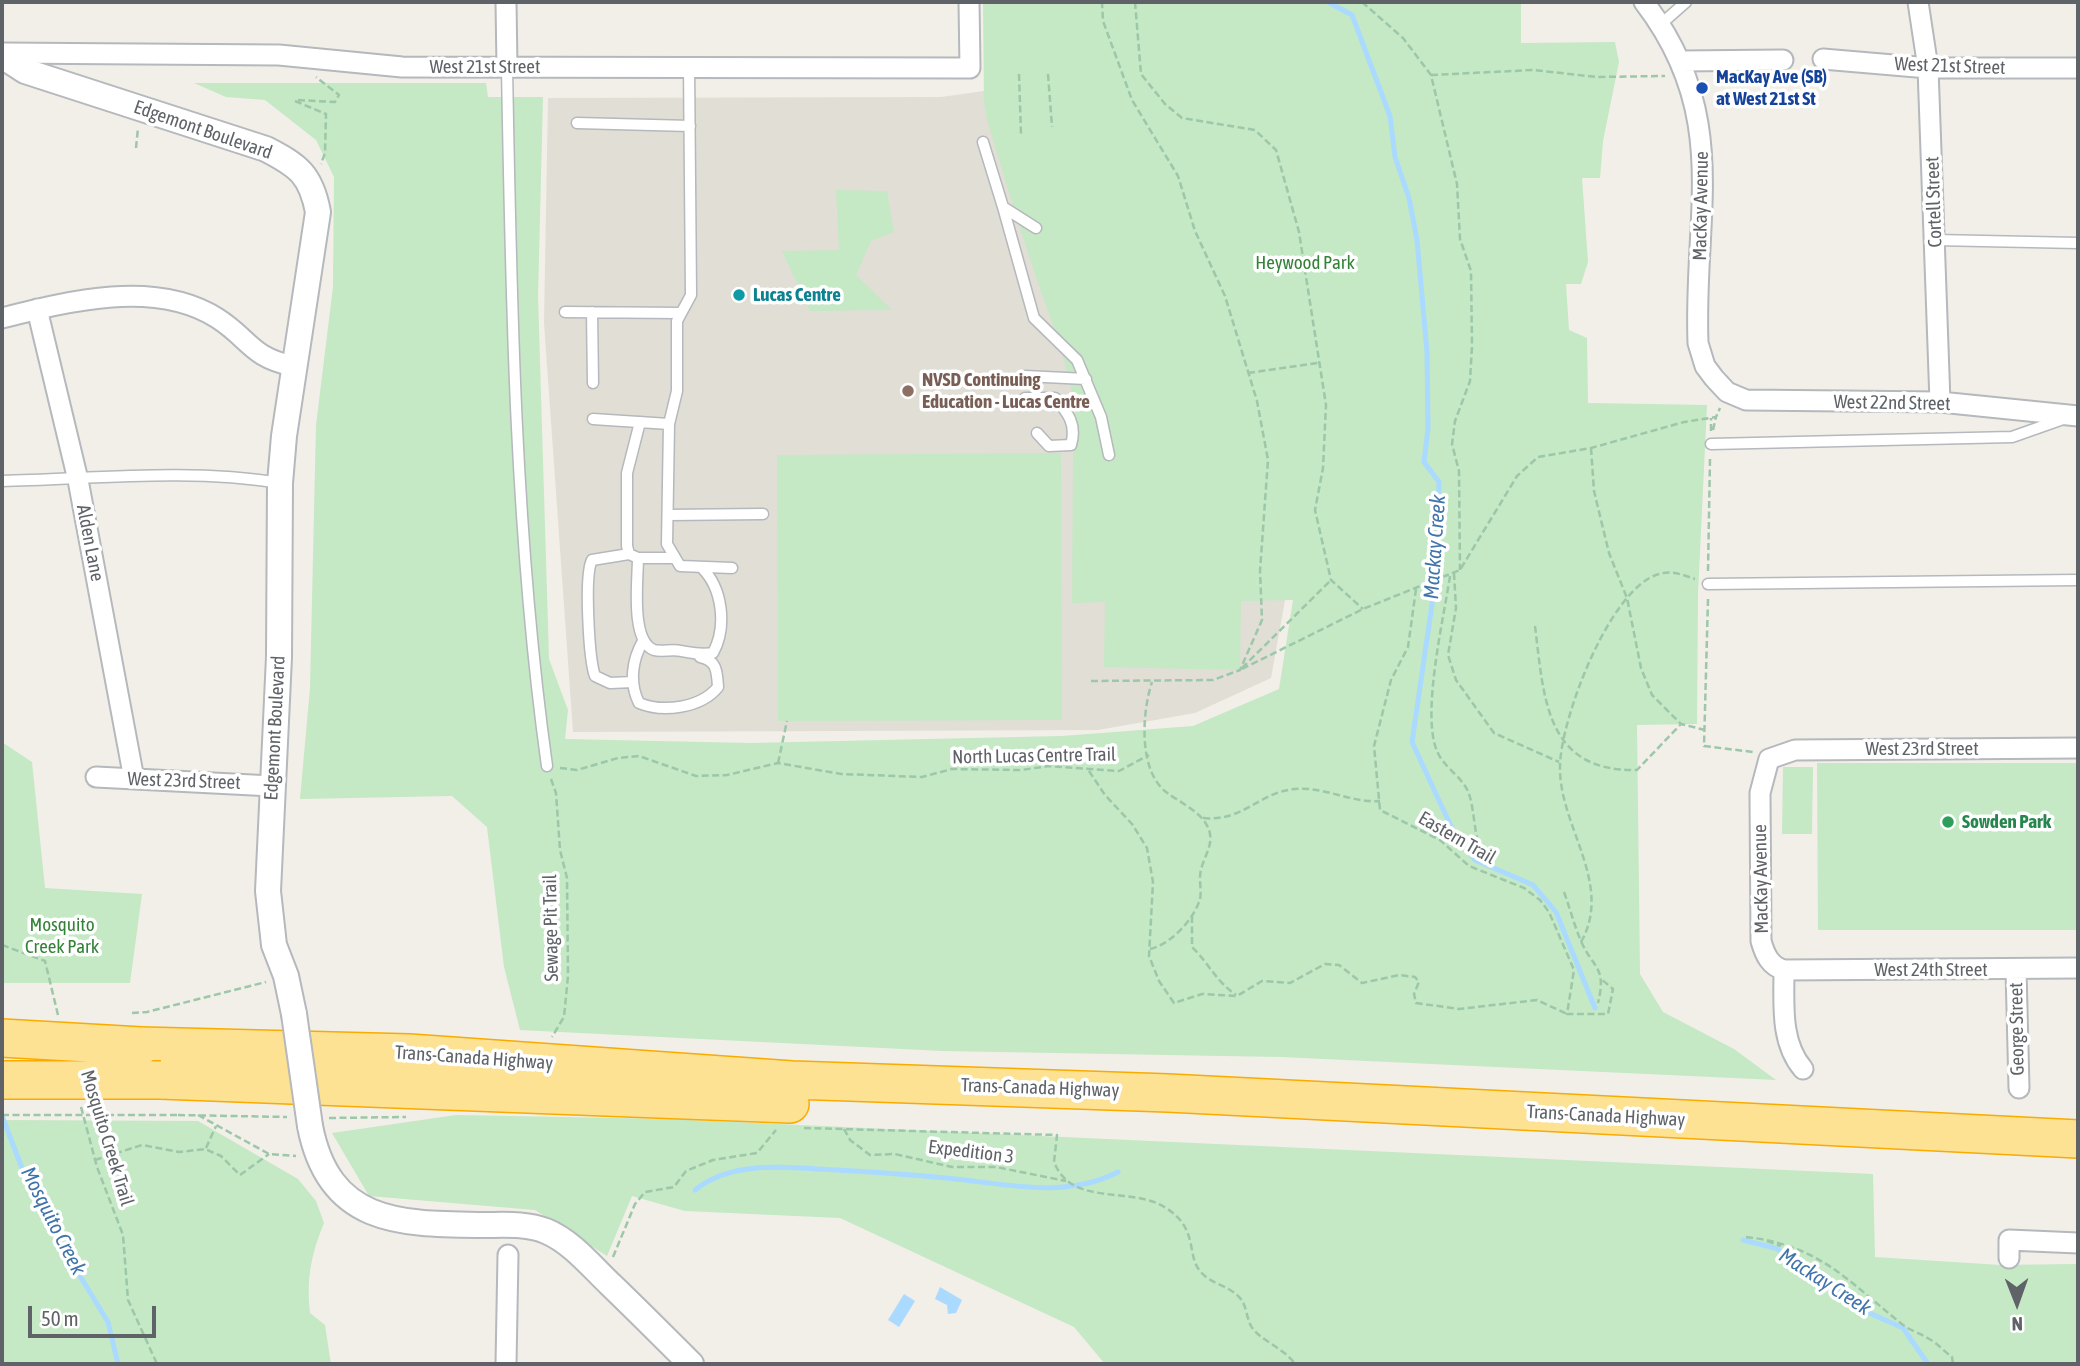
<!DOCTYPE html>
<style>
body{margin:0}
#map{position:relative;width:2080px;height:1366px;overflow:hidden;background:#f1efe8;font-family:"Asap Condensed",sans-serif}
canvas{display:block}
.frame{position:absolute;inset:0;border:4px solid #5f6368;pointer-events:none}
.north{position:absolute;left:1982px;top:1268px;width:70px;height:70px;-webkit-text-stroke:5px #fff;paint-order:stroke;rotate:179deg;font-size:19px;font-weight:700;line-height:28px;text-align:center;color:#5f6368}
.north::after{content:'';display:block;margin:auto;width:24px;height:32px;background:#5f6368;clip-path:polygon(50% 0,100% 100%,50% 72%,0 100%)}
.scale{position:absolute;left:28px;top:1306px;width:128px;height:32px;box-sizing:border-box;border:4px solid #5f6368;border-top:0;padding-left:9px;font-size:21px;line-height:24px;white-space:nowrap;color:#5f6368;-webkit-text-stroke:5px #fff;paint-order:stroke}
</style>
<div id="map">
<canvas width="2080" height="1366"></canvas>
<div class="frame"></div>
<div class="north">N</div>
<div class="scale">50 m</div>
</div>
<script>
const ctx = document.querySelector('canvas').getContext('2d');
ctx.lineJoin = 'round';
function paint(path, color) { ctx.fillStyle = color; ctx.fill(path, 'evenodd'); }
function strokePath(path, color, width, dash) { ctx.strokeStyle = color; ctx.lineWidth = width; ctx.lineCap = dash ? 'butt' : 'round'; ctx.setLineDash(dash || []); ctx.stroke(path); }
function write(font, color, halo, rows, align = 'center') {
  ctx.font = font + ' "Asap Condensed",sans-serif'; ctx.lineWidth = 7; ctx.setLineDash([]); ctx.textBaseline = 'middle'; ctx.strokeStyle = halo; ctx.fillStyle = color; for (const [text, x, y, turn = 0] of rows) {
    ctx.save(); ctx.translate(x, y); ctx.rotate((+turn || 0) * Math.PI / 180); ctx.textAlign = isNaN(turn) ? turn : align; if (halo) ctx.strokeText(text, 0, 0); ctx.fillText(text, 0, 0); ctx.restore();
  }
}
const education = new Path2D(`
 M 1112,73 L 1289,578 L 1271,678 L 1195,713 L 1098,730 L 573,732 L 544,323 L 548,98 L 941,97 Z`);
const green = new Path2D(`
 M 983,2 L 1521,2 L 1521,43 L 1615,42 L 1619,62 L 1603,141 L 1600,178 L 1582,178 L 1588,262 L 1581,284 L 1566,284 L 1569,330 L 1587,338 L 1588,403 L 1707,405 L 1698,594 L 1697,724 L 1637,725 L 1640,974 L 1663,1012 L 1734,1049 L 1776,1080 L 1281,1057 L 943,1051 L 520,1030 L 504,967 L 487,827 L 452,796 L 300,799 L 310,688 L 316,425 L 333,287 L 334,177 L 316,140 L 265,100 L 226,97 L 194,83 L 486,83 L 488,97 L 543,97 L 538,296 L 549,659 L 568,710 L 565,739 L 750,743 L 1062,736 L 1193,726 L 1279,689 L 1293,600 L 1241,601 L 1240,670 L 1104,667 L 1105,602 L 1072,603 L 1073,454 C 1086,400 1050,321 1033,268 C 1017,219 1002,170 987,120 L 984,101 Z
 M 836,190 L 887,191 L 894,232 L 871,241 L 856,275 L 892,310 L 810,311 L 782,251 L 839,250 Z
 M 1061,453 L 1062,720 L 778,721 L 777,455 Z
 M 2,742 L 32,762 L 45,888 L 142,894 L 130,983 L 2,983 Z
 M 1817,763 L 2078,763 L 2078,930 L 1818,930 Z
 M 1783,767 L 1813,767 L 1812,834 L 1782,834 Z
 M 456,1115 L 669,1119 L 1873,1174 L 1875,1257 L 2000,1265 L 2078,1264 L 2078,1364 L 1105,1364 L 1074,1327 L 840,1218 L 685,1211 L 632,1196 L 607,1256 L 535,1210 L 369,1196 L 332,1133 Z
 M 2,1120 L 198,1121 L 298,1179 L 316,1201 L 324,1223 C 311,1254 306,1280 310,1313 L 325,1325 L 331,1364 L 2,1364 Z`);
const water = new Path2D(`
 M 940,1287 L 962,1300 L 956,1313 L 948,1314 L 947,1305 L 935,1299 Z
 M 904,1294 L 915,1301 L 899,1327 L 888,1320 Z`);
const stream = new Path2D(`
 M 1328,2 L 1352,15 L 1390,116 L 1395,157 L 1409,198 L 1417,240 L 1427,352 L 1428,429 L 1424,462 L 1439,482 L 1436,577 L 1412,742 L 1454,833 L 1475,860 L 1533,885 L 1556,912 L 1595,1008
 M 2,1116 L 22,1168 L 60,1243 L 108,1322 L 118,1364
 M 695,1190 C 728,1163 778,1166 818,1169 C 861,1171 903,1174 946,1178 C 1003,1183 1064,1200 1118,1172
 M 1743,1240 L 1775,1248 L 1808,1266 L 1865,1311 L 1903,1328 L 1928,1364`);
const path = new Path2D(`
 M 1135,2 L 1141,74 L 1165,104 L 1182,118 L 1255,130 L 1276,150 L 1299,232 L 1326,405 L 1323,468 L 1315,510 L 1331,580 L 1363,609
 M 1362,2 L 1403,38 L 1431,75 L 1457,184 L 1460,239 L 1471,271 L 1472,346 L 1470,381 L 1455,421 L 1452,444 L 1459,471 L 1460,570
 M 1019,74 L 1021,134
 M 1048,74 L 1052,127
 M 1431,75 L 1533,70 L 1597,77 L 1665,76
 M 298,100 L 335,102 L 339,95 L 316,77
 M 295,101 L 326,114 L 325,153 L 321,164
 M 136,148 L 138,128
 M 1248,373 L 1318,363
 M 1713,430 L 1716,417
 M 1711,431 L 1711,418
 M 1591,448 L 1594,491 L 1609,553 L 1627,598 L 1641,668 L 1652,695 L 1681,724
 M 1708,571 L 1710,459
 M 1454,573 L 1456,608 L 1448,655 L 1456,680 L 1494,733 L 1559,762
 M 1450,576 C 1444,617 1421,714 1437,751 C 1443,767 1464,778 1469,794 C 1474,809 1474,829 1479,846
 M 1416,589 L 1408,647 L 1391,680 L 1374,746 L 1380,810 L 1440,840 L 1469,866 L 1524,888 L 1540,900 L 1549,912 L 1574,970 L 1567,1014 L 1608,1014 L 1613,989 L 1600,978
 M 1708,599 L 1704,746 L 1753,752
 M 1535,626 C 1544,698 1545,772 1637,770 L 1681,724 L 1705,730
 M 1242,668 L 1331,580
 M 1242,669 L 1363,609 L 1460,570 L 1517,476 L 1538,457 L 1591,448 L 1684,422 L 1716,417 L 1720,408
 M 1091,681 L 1213,680 L 1240,670 L 1262,620 L 1260,571 L 1268,460 L 1257,401 L 1225,296 L 1195,231 L 1178,176 L 1132,100 L 1103,21 L 1102,2
 M 778,763 L 787,721
 M 560,768 L 577,770 L 618,758 L 639,756 L 696,776 L 727,775 L 778,763 L 841,774 L 922,777 L 952,769 L 1021,770 L 1049,766 L 1119,771 L 1149,755
 M 1089,771 L 1105,795 L 1132,824 L 1147,848 L 1153,882 L 1149,956 L 1159,981 L 1174,1003 L 1202,994 L 1237,996 L 1262,981 L 1290,983 L 1325,964 L 1339,965 L 1362,983 L 1399,975 L 1415,977 L 1419,982 L 1414,994 L 1416,1003 L 1459,1009 L 1537,1000 L 1567,1014
 M 551,779 L 556,793 L 560,850 L 567,878 L 568,976 L 564,1017 L 552,1037
 M 1203,818 C 1243,822 1258,793 1294,789 C 1323,786 1351,803 1380,801
 M 1564,892 C 1570,908 1574,925 1581,941 C 1593,969 1607,966 1598,1003
 M 1192,916 L 1192,947 C 1211,966 1214,979 1236,995
 M 1581,942 C 1614,884 1559,826 1560,767 C 1560,720 1610,587 1659,574 C 1672,570 1683,575 1695,579
 M 2,945 L 45,961 L 58,1015
 M 1150,949 C 1171,944 1192,921 1199,902 C 1203,893 1198,880 1201,870 C 1204,856 1214,845 1209,830 C 1203,812 1180,803 1166,792 C 1138,770 1142,712 1152,682
 M 132,1013 L 147,1012 L 266,982
 M 81,1107 L 97,1167 L 123,1235 L 128,1300 L 157,1364
 M 178,1115 L 287,1117
 M 198,1115 L 269,1154 L 296,1156
 M 329,1118 L 406,1117
 M 804,1128 L 1057,1135 L 1054,1162 C 1072,1208 1131,1185 1166,1208 C 1199,1229 1186,1254 1200,1271 C 1210,1284 1228,1285 1239,1297 C 1247,1305 1246,1317 1251,1326 C 1259,1340 1284,1348 1295,1364
 M 844,1129 L 850,1140 L 870,1155 L 895,1154 L 952,1167 L 996,1167 L 1066,1181
 M 206,1148 L 216,1126
 M 95,1160 L 142,1145 L 179,1152 L 205,1149 L 221,1156 L 240,1175 L 269,1154
 M 1746,1237 C 1820,1245 1849,1282 1903,1325 C 1911,1331 1922,1334 1931,1340 C 1939,1345 1945,1352 1952,1357 L 1953,1364
 M 1767,1241 L 1781,1246
 M 613,1257 L 635,1204 L 645,1192 L 674,1187 L 686,1171 L 713,1160 L 757,1153 L 776,1130`);
const service = new Path2D(`
 M 1661,24 L 1686,2
 M 689,66 L 691,295 L 677,321 L 677,391 L 669,424 L 667,544 L 680,566 L 732,568
 M 507,67 C 511,297 515,538 547,766
 M 577,123 L 690,126
 M 983,142 L 1003,207 L 1036,228
 M 1003,207 L 1034,318 L 1077,360 L 1101,417 L 1109,455
 M 1935,240 L 2078,243
 M 565,312 L 680,313
 M 592,312 L 593,383
 M 1025,376 L 1086,379
 M 1025,398 L 1055,398 C 1068,413 1077,424 1071,445 L 1049,446 L 1037,433
 M 593,419 L 669,424
 M 640,422 L 627,473 L 627,546 L 629,554 L 638,558 L 672,558
 M 1711,444 L 2012,437 L 2063,419
 M 2,481 C 93,479 189,468 280,483
 M 668,515 L 763,514
 M 629,554 L 592,560 C 584,575 589,660 595,676 L 610,683 L 633,682
 M 638,558 C 638,579 630,641 654,650 C 661,652 673,649 681,651 C 693,653 700,655 713,653 C 727,627 723,588 701,567
 M 1708,584 L 2078,580
 M 643,641 C 632,660 629,683 639,703 C 663,713 701,708 718,687 C 717,672 717,660 700,657`);
const minor = new Path2D(`
 M 506,2 L 507,67
 M 1644,2 C 1732,117 1693,213 1698,343 L 1705,366 L 1714,378 L 1727,392 L 1746,400 L 1940,402 L 2078,416
 M 1918,2 L 1928,68 L 1940,402
 M 2,53 L 279,55 L 402,67 L 970,68 L 969,2
 M 1823,59 L 1928,68 L 2078,68
 M 1681,61 L 1783,60
 M 37,309 L 78,480 L 134,779
 M 2,318 C 69,301 155,279 217,318 C 250,339 250,357 293,366
 M 96,777 L 272,786
 M 1784,970 L 2078,968
 M 2016,970 L 2019,1088
 M 1803,1069 C 1780,1042 1784,1004 1784,970 C 1770,966 1765,955 1761,941 L 1760,793 L 1769,759 L 1795,750 L 2078,748
 M 2009,1258 L 2009,1240 L 2078,1243
 M 506,1364 L 508,1255`);
const tertiary = new Path2D(`
 M 2,56 L 25,71 L 266,149 C 299,166 311,175 318,212 L 284,436 L 280,483 L 279,657 L 268,891 L 274,945 L 286,976 L 294,1014
 M 310,1126 C 329,1225 401,1224 483,1225 C 504,1225 526,1223 546,1231 C 572,1242 591,1266 611,1285 C 638,1311 665,1338 691,1364`);
const motorway = new Path2D(`
 M 141,1046 L 409,1053 L 792,1080 L 1168,1093 L 2078,1139
 M 161,1080 L 790,1104`);
const pathBridge = new Path2D(`
 M 2,1115 L 178,1115`);
const tertiaryBridge = new Path2D(`
 M 294,1014 L 310,1126`);
const motorwayBridge = new Path2D(`
 M 2,1038 L 141,1046
 M 2,1080 L 161,1080`);
const markers = [
 [1702,88,7,"#1a4fb4"],
 [739,295,7,"#0f9aa8"],
 [908,391,7,"#8d6e63"],
 [1948,822,7,"#2e9e5b"]
];
const streetNames = [
 ["West 21st Street",1950,66,2],
 ["West 21st Street",485,67],
 ["Edgemont Boulevard",203,130,19],
 ["Cortell Street",1934,202,-92],
 ["MacKay Avenue",1701,206,-89],
 ["West 22nd Street",1892,403,1],
 ["Alden Lane",90,543,79],
 ["Edgemont Boulevard",275,728,-87],
 ["West 23rd Street",1922,749],
 ["North Lucas Centre Trail",1034,756,-1],
 ["West 23rd Street",184,781,2],
 ["Eastern Trail",1457,838,30],
 ["MacKay Avenue",1761,879,-91],
 ["Sewage Pit Trail",551,928,-91],
 ["West 24th Street",1931,970],
 ["George Street",2017,1029,-91],
 ["Trans-Canada Highway",474,1058,4],
 ["Trans-Canada Highway",1040,1088,2],
 ["Trans-Canada Highway",1606,1116,3],
 ["Mosquito Creek Trail",107,1138,73],
 ["Expedition 3",971,1152,7]
];
const transitNames = [
 ["MacKay Ave (SB)",1716,77],
 ["at West 21st St",1716,99]
];
const parkNames = [
 ["Heywood Park",1305,263],
 ["Mosquito",62,925],
 ["Creek Park",62,947]
];
const cultureNames = [
 ["Lucas Centre",753,295]
];
const educationNames = [
 ["NVSD Continuing",922,380],
 ["Education - Lucas Centre",922,402]
];
const leisureNames = [
 ["Sowden Park",1962,822]
];
const waterNames = [
 ["Mackay Creek",1435,547,-86],
 ["Mosquito Creek",53,1221,63],
 ["Mackay Creek",1825,1282,33]
];
paint(education, '#e1ded6');
paint(green, '#c5e8c5');
paint(water, '#aadaff');
strokePath(stream, '#aadaff', 5);
strokePath(service, '#b5b8bc', 13);
strokePath(minor, '#b5b8bc', 23);
strokePath(tertiary, '#b5b8bc', 28);
strokePath(motorway, '#f9ab00', 40);
strokePath(path, '#9cc7a9', 2.5, [7, 3.5]);
strokePath(service, '#fff', 10);
strokePath(minor, '#fff', 19);
strokePath(tertiary, '#fff', 24);
strokePath(motorway, '#fde293', 37);
strokePath(tertiaryBridge, '#b5b8bc', 28, []);
strokePath(motorwayBridge, '#f9ab00', 40, []);
strokePath(pathBridge, '#9cc7a9', 2.5, [7, 3.5]);
strokePath(tertiaryBridge, '#fff', 24);
strokePath(motorwayBridge, '#fde293', 37);
for (const [x, y, r, color] of markers) { const dot = new Path2D(); dot.arc(x, y, r, 0, 2 * Math.PI); ctx.fillStyle = color; ctx.fill(dot); strokePath(dot, '#fff', 2.5); }
write('19px', '#5f6368', '#fff', streetNames);
write('bold 19px', '#164399', '#fff', transitNames, 'left');
write('19px', '#348238', '#fff', parkNames);
write('bold 19px', '#0d838f', '#fff', cultureNames, 'left');
write('bold 19px', '#785e54', '#fff', educationNames, 'left');
write('bold 19px', '#27864d', '#fff', leisureNames, 'left');
write('italic 21px', '#4174aa', '#fff', waterNames);
</script>
